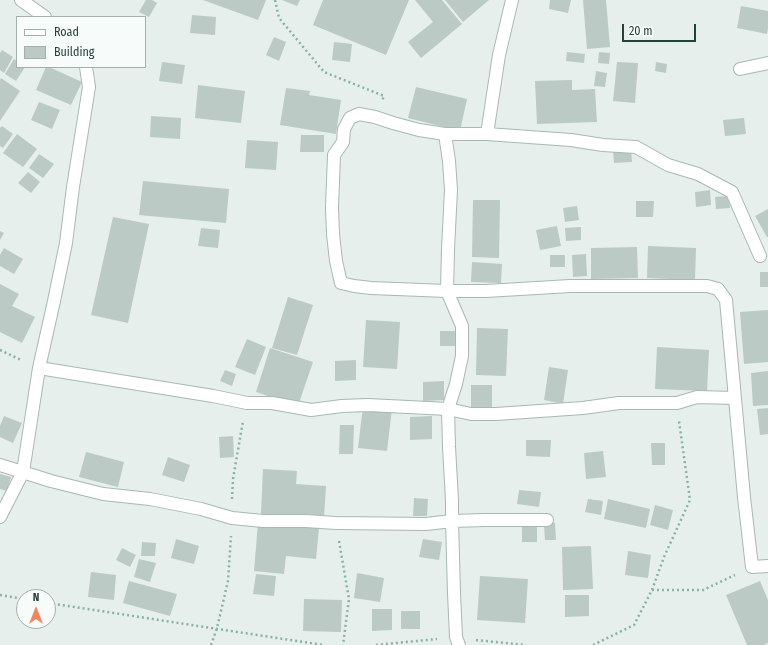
<!DOCTYPE html>
<style>
body{margin:0}
#map{position:relative;width:768px;height:645px;overflow:hidden;background:#e6efeb;font-family:"Fira Sans Condensed",sans-serif}
canvas{display:block}
.legend{position:absolute;left:16px;top:16px;width:130px;height:52px;box-sizing:border-box;background:#f7fbf9;border:1px solid #a3b1ad;margin:0;padding:5px 7px;list-style:none;font-size:12px;color:#24423a}
.legend li{display:flex;align-items:center;gap:8px;height:20px}
.legend b{width:20px;border:1px solid #a3b1ad}
.north{position:absolute;left:16px;top:589px;width:40px;height:40px;box-sizing:border-box;background:#f7fbf9;border:1px solid #a3b1ad;border-radius:50%;rotate:0deg;font-size:11px;font-weight:700;line-height:16px;text-align:center;color:#24423a}
.north::after{content:'';display:block;margin:auto;width:14px;height:18px;background:#f4845f;clip-path:polygon(50% 0,100% 100%,50% 72%,0 100%)}
.scale{position:absolute;left:622px;top:24px;width:74px;height:18px;box-sizing:border-box;border:2px solid #24423a;border-top:0;padding-left:5px;font-size:12px;line-height:14px;white-space:nowrap;color:#24423a;-webkit-text-stroke:3px #f7fbf9;paint-order:stroke}
</style>
<div id="map">
<canvas width="768" height="645"></canvas>
<ul class="legend">
<li><b style="height:5px;background:#fff"></b>Road</li>
<li><b style="height:11px;background:#bbcac4"></b>Building</li>
</ul>
<div class="north">N</div>
<div class="scale">20 m</div>
</div>
<script>
const ctx = document.querySelector('canvas').getContext('2d');
ctx.lineJoin = 'round';
function paint(path, color) { ctx.fillStyle = color; ctx.fill(path, 'evenodd'); }
function strokePath(path, color, width, dash) { ctx.strokeStyle = color; ctx.lineWidth = width; ctx.lineCap = dash ? 'butt' : 'round'; ctx.setLineDash(dash || []); ctx.stroke(path); }
const building = new Path2D(`
 M 146,0 L 152,0 L 157,3 L 149,17 L 139,12 Z
 M 203,0 L 266,0 L 258,20 Z
 M 282,0 L 300,0 L 297,6 Z
 M 323,0 L 409,0 L 386,55 L 313,25 Z
 M 415,0 L 442,0 L 462,24 L 421,58 L 408,42 L 433,22 Z
 M 445,0 L 489,0 L 463,22 Z
 M 550,0 L 571,0 L 568,13 L 549,9 Z
 M 583,0 L 606,0 L 610,47 L 587,49 Z
 M 741,6 L 768,11 L 768,28 L 767,34 L 737,28 Z
 M 192,15 L 216,17 L 215,35 L 190,33 Z
 M 274,37 L 286,42 L 279,61 L 266,55 Z
 M 334,42 L 352,44 L 350,62 L 332,60 Z
 M 2,50 L 13,57 L 4,73 L 0,70 L 0,53 Z
 M 567,52 L 585,54 L 584,63 L 566,61 Z
 M 599,52 L 610,53 L 609,64 L 598,63 Z
 M 14,59 L 17,61 L 17,67 L 25,67 L 16,81 L 5,74 Z
 M 162,62 L 185,65 L 182,84 L 159,81 Z
 M 617,62 L 638,63 L 635,103 L 613,101 Z
 M 656,62 L 667,64 L 666,73 L 655,71 Z
 M 46,67 L 49,67 L 82,82 L 71,105 L 36,90 Z
 M 596,71 L 607,73 L 605,87 L 594,86 Z
 M 1,78 L 20,91 L 0,121 L 0,80 Z
 M 572,80 L 572,90 L 595,89 L 597,122 L 537,124 L 535,81 Z
 M 198,85 L 245,91 L 241,123 L 195,118 Z
 M 416,87 L 467,99 L 460,131 L 408,118 Z
 M 286,88 L 310,91 L 309,95 L 341,100 L 336,134 L 280,125 Z
 M 39,102 L 60,110 L 52,129 L 31,120 Z
 M 151,116 L 181,118 L 180,139 L 150,137 Z
 M 744,118 L 746,134 L 725,136 L 723,120 Z
 M 2,126 L 13,134 L 3,148 L 0,146 L 0,128 Z
 M 17,134 L 37,149 L 23,167 L 3,153 Z
 M 301,135 L 324,135 L 324,152 L 300,152 Z
 M 247,140 L 278,142 L 276,170 L 245,168 Z
 M 631,150 L 632,162 L 614,163 L 613,151 Z
 M 39,154 L 54,164 L 43,178 L 29,168 Z
 M 28,172 L 40,182 L 31,193 L 18,183 Z
 M 143,181 L 229,189 L 226,223 L 139,215 Z
 M 710,190 L 711,205 L 696,207 L 695,192 Z
 M 729,196 L 730,208 L 716,209 L 715,197 Z
 M 473,200 L 500,200 L 499,258 L 472,257 Z
 M 636,201 L 654,201 L 653,217 L 636,217 Z
 M 577,206 L 579,220 L 565,222 L 563,208 Z
 M 768,209 L 768,237 L 767,237 L 755,216 Z
 M 113,217 L 149,224 L 128,323 L 91,315 Z
 M 557,226 L 561,246 L 540,250 L 536,230 Z
 M 581,227 L 581,240 L 566,241 L 565,228 Z
 M 201,228 L 220,230 L 218,248 L 198,246 Z
 M 0,231 L 4,233 L 0,240 Z
 M 648,246 L 696,248 L 695,280 L 647,278 Z
 M 637,247 L 638,278 L 591,279 L 591,248 Z
 M 4,248 L 23,259 L 14,274 L 0,266 L 0,255 Z
 M 586,254 L 587,276 L 573,277 L 572,255 Z
 M 550,255 L 565,255 L 565,267 L 550,267 Z
 M 472,262 L 502,264 L 501,283 L 471,282 Z
 M 760,272 L 768,272 L 768,287 L 760,287 Z
 M 0,284 L 19,294 L 12,306 L 35,317 L 22,343 L 0,332 Z
 M 288,297 L 313,305 L 297,355 L 272,348 Z
 M 768,310 L 768,362 L 744,364 L 740,312 Z
 M 366,320 L 400,322 L 397,369 L 363,367 Z
 M 477,328 L 508,329 L 506,376 L 476,375 Z
 M 440,331 L 456,331 L 456,346 L 440,346 Z
 M 247,339 L 266,347 L 255,375 L 235,367 Z
 M 657,347 L 709,350 L 707,391 L 655,389 Z
 M 270,348 L 313,362 L 298,406 L 256,392 Z
 M 356,360 L 356,380 L 335,381 L 335,361 Z
 M 549,367 L 568,370 L 563,404 L 544,400 Z
 M 225,370 L 236,374 L 232,386 L 220,381 Z
 M 768,371 L 768,405 L 753,406 L 751,373 Z
 M 444,381 L 444,400 L 423,401 L 423,382 Z
 M 471,385 L 492,385 L 492,408 L 471,408 Z
 M 363,406 L 392,409 L 387,451 L 358,448 Z
 M 768,408 L 768,434 L 760,435 L 757,409 Z
 M 4,416 L 22,423 L 13,443 L 0,437 L 0,426 Z
 M 432,416 L 432,439 L 410,440 L 410,417 Z
 M 340,425 L 354,425 L 353,454 L 339,454 Z
 M 233,436 L 234,457 L 220,458 L 219,437 Z
 M 526,440 L 551,440 L 550,457 L 526,456 Z
 M 651,443 L 665,443 L 665,465 L 652,465 Z
 M 603,451 L 606,477 L 586,479 L 584,453 Z
 M 86,452 L 124,462 L 118,487 L 79,477 Z
 M 168,457 L 190,465 L 184,482 L 162,475 Z
 M 263,469 L 297,471 L 296,484 L 326,486 L 324,518 L 261,514 Z
 M 0,474 L 11,477 L 7,491 L 0,489 Z
 M 519,490 L 541,492 L 539,507 L 517,504 Z
 M 414,498 L 428,499 L 427,516 L 413,516 Z
 M 588,499 L 603,501 L 601,515 L 585,512 Z
 M 608,499 L 650,509 L 646,528 L 604,519 Z
 M 655,505 L 673,510 L 668,530 L 650,525 Z
 M 258,523 L 319,528 L 316,559 L 286,556 L 284,574 L 254,571 Z
 M 522,523 L 537,523 L 537,542 L 522,542 Z
 M 555,523 L 556,540 L 545,540 L 544,524 Z
 M 176,539 L 199,546 L 194,564 L 171,558 Z
 M 423,539 L 442,542 L 439,560 L 419,557 Z
 M 142,542 L 156,543 L 155,556 L 141,556 Z
 M 591,546 L 593,589 L 563,590 L 562,547 Z
 M 122,548 L 136,555 L 130,567 L 116,560 Z
 M 628,551 L 651,555 L 648,578 L 625,575 Z
 M 139,559 L 156,563 L 150,582 L 134,577 Z
 M 91,572 L 116,575 L 114,600 L 88,597 Z
 M 357,573 L 384,578 L 380,602 L 354,598 Z
 M 256,574 L 276,576 L 274,596 L 253,594 Z
 M 480,576 L 528,579 L 525,623 L 477,620 Z
 M 129,581 L 177,594 L 170,616 L 123,603 Z
 M 760,581 L 768,600 L 768,643 L 764,645 L 747,645 L 726,595 Z
 M 565,595 L 589,595 L 589,616 L 565,617 Z
 M 304,599 L 342,600 L 341,632 L 303,631 Z
 M 372,609 L 392,609 L 392,630 L 372,631 Z
 M 401,611 L 420,611 L 420,629 L 401,629 Z`);
const path = new Path2D(`
 M 275,0 L 279,18 L 324,72 L 384,96 L 382,101
 M 0,350 L 21,360
 M 232,499 L 233,479 L 243,421
 M 339,541 L 349,599 L 343,645
 M 652,590 L 703,590 L 735,575
 M 0,595 L 24,599
 M 48,603 L 323,645
 M 476,640 L 526,645
 M 211,645 L 217,628 L 228,581 L 231,536
 M 376,645 L 437,639
 M 593,645 L 634,625 L 652,590 L 664,557 L 690,500 L 679,421`);
const street = new Path2D(`
 M 21,0 L 45,17
 M 740,69 L 768,63
 M 445,134 L 449,161 L 451,190 L 448,249 L 447,291 L 462,326 L 462,356 L 456,384 L 448,409 L 449,447 L 452,500 L 452,521 L 454,593 L 456,637 L 459,645
 M 487,134 L 499,55 L 512,0
 M 760,256 L 732,192 L 698,174 L 668,165 L 636,147 L 603,145 L 571,140 L 487,134 L 445,134 L 419,130 L 393,123 L 375,117 L 359,114 L 350,118 L 344,129 L 343,142 L 334,155 L 332,207 L 333,234 L 336,261 L 341,283 L 354,286 L 371,288 L 447,291 L 486,291 L 570,286 L 707,286 L 718,289 L 726,300 L 744,497 L 752,567 L 768,566
 M 39,368 L 213,396 L 247,403 L 272,403 L 311,410 L 342,406 L 368,405 L 448,409 L 471,414 L 496,414 L 583,408 L 619,403 L 677,403 L 697,397 L 735,398
 M 0,465 L 51,481 L 103,494 L 150,499 L 201,509 L 232,518 L 263,521 L 306,521 L 336,523 L 426,524 L 452,521 L 485,520 L 547,520
 M 0,517 L 23,472 L 39,368 L 54,301 L 66,243 L 73,187 L 89,87 L 86,67`);
paint(building, '#bbcac4');
strokePath(street, '#a8b8b2', 14);
strokePath(path, '#86b3a5', 2.5, [2, 3]);
strokePath(street, '#fff', 12);
</script>
